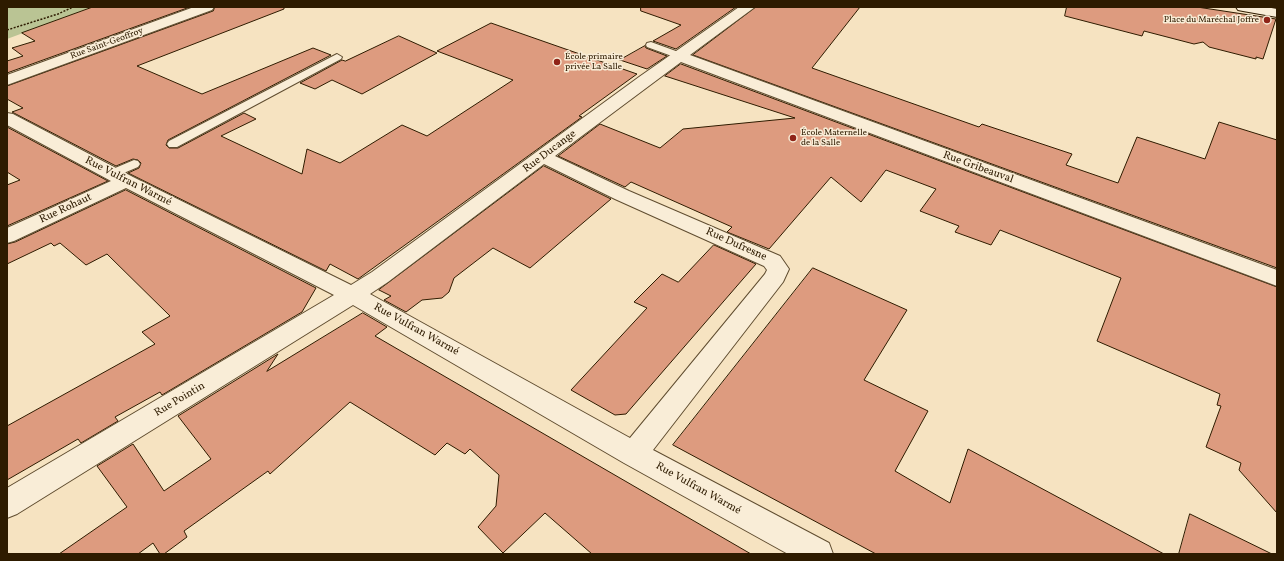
<!DOCTYPE html>
<meta charset="utf-8">
<style>
body{margin:0}
#map{position:relative;width:1284px;height:561px;overflow:hidden;background:#f6e3c1;font-family:Vollkorn,serif}
canvas{display:block}
.frame{position:absolute;inset:0;border:8px solid #2e1b00;pointer-events:none}
</style>
<div id="map">
<canvas width="1284" height="561"></canvas>
<div class="frame"></div>
</div>
<script>
const ctx = document.querySelector('canvas').getContext('2d');
ctx.lineJoin = 'round';
function paint(path, color) { ctx.fillStyle = color; ctx.fill(path, 'evenodd'); }
function strokePath(path, color, width, dash) { ctx.strokeStyle = color; ctx.lineWidth = width; ctx.lineCap = dash ? 'butt' : 'round'; ctx.setLineDash(dash || []); ctx.stroke(path); }
function write(font, color, halo, rows, align = 'center') {
  ctx.font = font + ' Vollkorn,serif'; ctx.lineWidth = 3; ctx.setLineDash([]); ctx.textBaseline = 'middle'; ctx.strokeStyle = halo; ctx.fillStyle = color; for (const [text, x, y, turn = 0] of rows) {
    ctx.save(); ctx.translate(x, y); ctx.rotate((+turn || 0) * Math.PI / 180); ctx.textAlign = isNaN(turn) ? turn : align; if (halo) ctx.strokeText(text, 0, 0); ctx.fillText(text, 0, 0); ctx.restore();
  }
}
const green = new Path2D(`
 M 7,7 L 93,7 L 7,39 Z`);
const building = new Path2D(`
 M 93,7 L 190,7 L 7,73 L 7,61 L 23,56 L 12,48 L 35,41 L 22,33 Z
 M 215,7 L 284,7 L 284,9 L 137,66 L 202,94 L 313,48 L 331,55 L 168,140 L 166,145 L 169,148 L 178,148 L 244,113 L 256,119 L 221,136 L 302,174 L 307,149 L 340,163 L 402,125 L 427,136 L 513,80 L 437,51 L 491,23 L 637,74 L 579,116 L 582,117 L 358,279 L 330,264 L 326,271 L 128,173 L 139,168 L 141,163 L 138,160 L 133,159 L 116,166 L 12,112 L 23,108 L 7,99 L 7,86 L 213,11 Z
 M 641,7 L 736,7 L 676,49 L 653,41 L 681,25 L 641,11 Z
 M 756,7 L 860,7 L 812,68 L 979,127 L 982,124 L 1072,154 L 1066,165 L 1118,183 L 1137,137 L 1205,159 L 1219,122 L 1277,140 L 1277,268 L 693,55 Z
 M 1067,7 L 1197,7 L 1276,19 L 1263,59 L 1256,57 L 1256,59 L 1209,47 L 1203,42 L 1194,44 L 1144,31 L 1142,36 L 1065,16 Z
 M 399,36 L 437,53 L 362,94 L 332,80 L 315,89 L 300,83 L 342,60 L 345,61 Z
 M 645,46 L 646,48 L 667,56 L 647,69 L 620,60 Z
 M 681,64 L 1277,287 L 1277,513 L 1239,470 L 1241,463 L 1206,447 L 1221,406 L 1217,405 L 1220,394 L 1097,341 L 1121,278 L 1000,230 L 991,245 L 955,232 L 959,226 L 920,211 L 936,189 L 886,170 L 861,202 L 831,177 L 769,249 L 727,232 L 732,227 L 631,182 L 625,187 L 558,156 L 600,124 L 660,148 L 683,129 L 795,118 L 665,76 Z
 M 7,127 L 108,181 L 7,226 L 7,185 L 20,180 L 7,172 Z
 M 544,166 L 611,199 L 530,268 L 493,248 L 454,278 L 449,292 L 442,298 L 422,300 L 406,312 L 384,300 L 391,296 L 379,290 Z
 M 126,190 L 316,288 L 302,312 L 162,395 L 160,392 L 115,417 L 118,421 L 81,443 L 78,439 L 7,480 L 7,426 L 155,344 L 142,332 L 170,316 L 107,254 L 86,265 L 60,243 L 54,246 L 51,243 L 7,264 L 7,244 L 15,242 Z
 M 714,245 L 756,264 L 626,414 L 615,415 L 571,390 L 647,308 L 634,302 L 662,274 L 678,282 Z
 M 813,268 L 907,310 L 864,380 L 928,411 L 895,471 L 950,503 L 968,449 L 1164,554 L 876,554 L 673,445 Z
 M 363,313 L 387,327 L 375,336 L 751,554 L 592,554 L 545,513 L 503,553 L 478,527 L 496,506 L 499,475 L 470,449 L 465,454 L 447,443 L 435,455 L 350,402 L 270,474 L 268,471 L 184,531 L 187,537 L 164,554 L 160,554 L 153,543 L 138,554 L 59,554 L 127,507 L 97,466 L 133,444 L 164,491 L 211,459 L 178,416 L 278,354 L 267,371 Z
 M 1190,514 L 1272,554 L 1179,554 Z`);
const path = new Path2D(`
 M 7,30 L 58,14 L 73,7`);
const lane = new Path2D(`
 M 651,42 L 684,54 L 685,56 L 680,59 L 647,47 L 646,45 L 647,43 Z
 M 337,54 L 342,57 L 341,59 L 177,147 L 169,147 L 167,144 L 169,141 Z
 M 134,160 L 138,161 L 140,164 L 138,167 L 112,178 L 108,177 L 106,174 L 108,171 Z`);
const street = new Path2D(`
 M 194,7 L 214,7 L 212,10 L 7,85 L 7,75 Z
 M 739,7 L 755,7 L 690,55 L 1277,270 L 1277,286 L 681,62 L 555,156 L 629,191 L 780,256 L 789,269 L 783,282 L 653,450 L 829,543 L 833,554 L 788,554 L 624,463 L 353,305 L 17,514 L 7,518 L 7,488 L 334,295 L 126,188 L 14,241 L 7,243 L 7,228 L 111,181 L 7,125 L 7,113 L 13,114 L 133,177 L 351,285 L 372,272 L 639,77 ZM 544,164 L 615,199 L 764,266 L 767,270 L 765,274 L 630,438 L 370,294 L 388,282 Z`);
const secondary = new Path2D(`
 M 1236,7 L 1266,7 L 1277,9 L 1277,17 L 1243,11 L 1238,10 Z`);
const markers = [
 [1267,20,4,"#8f2418"],
 [557,62,4,"#8f2418"],
 [793,138,4,"#8f2418"]
];
const farPoinames = [
 ["Place du Maréchal Joffre",1259,20,"right"],
 ["École primaire",565,57],
 ["privée La Salle",565,67],
 ["École Maternelle",801,133],
 ["de la Salle",801,143]
];
const farStreetnames = [
 ["Rue Saint-Geoffroy",107,44,-20]
];
const streetNames = [
 ["Rue Ducange",550,152,-37],
 ["Rue Gribeauval",978,168,20],
 ["Rue Vulfran Warmé",128,182,27],
 ["Rue Rohaut",66,209,-25],
 ["Rue Dufresne",736,245,24],
 ["Rue Vulfran Warmé",416,330,29],
 ["Rue Pointin",180,400,-31],
 ["Rue Vulfran Warmé",698,489,29]
];
paint(green, '#bac494');
paint(building, '#dd9b7f');
strokePath(building, '#2e1b00', 1);
strokePath(lane, '#604d30', 2);
strokePath(street, '#604d30', 2);
strokePath(secondary, '#2e1b00', 2);
strokePath(path, '#2e1b00', 1.5, [2, 1.5]);
paint(lane, '#f9edd7');
paint(street, '#f9edd7');
paint(secondary, '#f9edd7');
for (const [x, y, r, color] of markers) { const dot = new Path2D(); dot.arc(x, y, r, 0, 2 * Math.PI); ctx.fillStyle = color; ctx.fill(dot); strokePath(dot, '#f9edd7', 1.5); }
write('9px', '#2e1b00', '#f9edd7', farPoinames, 'left');
write('9px', '#2e1b00', '#f9edd7', farStreetnames);
write('11px', '#2e1b00', '#f9edd7', streetNames);
</script>
